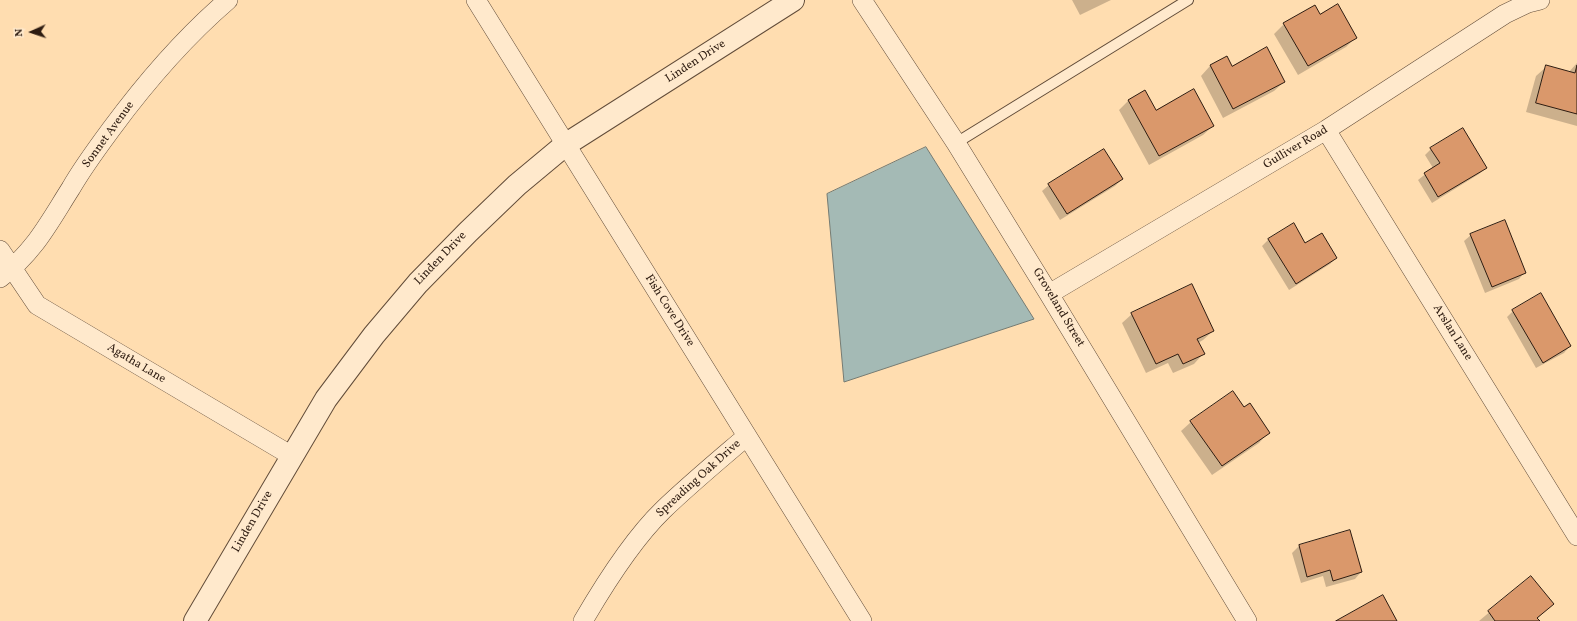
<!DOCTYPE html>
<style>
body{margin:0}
#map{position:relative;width:1577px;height:621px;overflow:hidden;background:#ffddb0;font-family:Vollkorn,serif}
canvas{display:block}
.north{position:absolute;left:12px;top:12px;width:40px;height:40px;-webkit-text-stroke:3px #ffe9cc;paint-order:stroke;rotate:267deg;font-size:11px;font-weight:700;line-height:16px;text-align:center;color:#2e1c11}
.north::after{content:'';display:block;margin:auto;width:14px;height:18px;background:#2e1c11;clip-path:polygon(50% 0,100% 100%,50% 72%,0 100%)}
</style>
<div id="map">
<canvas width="1577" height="621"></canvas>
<div class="north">N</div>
</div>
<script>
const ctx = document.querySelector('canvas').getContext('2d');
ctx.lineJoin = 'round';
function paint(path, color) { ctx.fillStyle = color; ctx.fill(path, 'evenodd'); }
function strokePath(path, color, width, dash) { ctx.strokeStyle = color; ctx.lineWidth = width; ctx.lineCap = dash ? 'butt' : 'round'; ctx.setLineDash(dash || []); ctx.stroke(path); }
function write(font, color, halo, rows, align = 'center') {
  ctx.font = font + ' Vollkorn,serif'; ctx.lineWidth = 4; ctx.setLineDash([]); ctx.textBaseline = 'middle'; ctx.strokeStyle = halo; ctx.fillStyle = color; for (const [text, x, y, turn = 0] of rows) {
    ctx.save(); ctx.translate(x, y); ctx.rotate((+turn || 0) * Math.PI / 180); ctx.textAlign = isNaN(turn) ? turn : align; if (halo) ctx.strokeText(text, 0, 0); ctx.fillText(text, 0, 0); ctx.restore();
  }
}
const water = new Path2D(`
 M 926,147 L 1034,319 L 844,382 L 827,194 Z`);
const shadow = new Path2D(`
 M 1072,0 L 1111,0 L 1080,15 Z
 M 1315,6 L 1320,15 L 1356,37 L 1346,47 L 1298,75 L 1274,34 L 1284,24 Z
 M 1226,57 L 1232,68 L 1284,82 L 1274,91 L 1223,118 L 1201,76 L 1210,66 Z
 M 1577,63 L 1577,126 L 1526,112 L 1536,76 L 1546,67 L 1568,73 Z
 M 1145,92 L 1156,111 L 1213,126 L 1203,135 L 1149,165 L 1119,110 L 1128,101 Z
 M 1431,149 L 1486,168 L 1479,174 L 1432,203 L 1418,180 L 1433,168 L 1425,155 Z
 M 1122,179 L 1115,186 L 1060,220 L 1042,191 L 1049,185 Z
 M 1471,235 L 1525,272 L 1519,279 L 1485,293 L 1464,241 Z
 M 1269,239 L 1305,244 L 1336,258 L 1330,264 L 1289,290 L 1262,246 Z
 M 1513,311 L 1570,346 L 1564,353 L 1536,368 L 1507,317 Z
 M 1132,314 L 1213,331 L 1203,340 L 1198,343 L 1203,354 L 1194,364 L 1173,373 L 1168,363 L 1146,373 L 1122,323 Z
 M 1244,409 L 1268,433 L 1259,443 L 1212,475 L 1181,431 L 1191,422 Z
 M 1350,532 L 1361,572 L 1355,579 L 1326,587 L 1323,576 L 1301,583 L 1292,553 L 1299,546 Z
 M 1531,577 L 1552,604 L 1537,619 L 1539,621 L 1479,621 Z`);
const building = new Path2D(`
 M 1338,4 L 1357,38 L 1308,66 L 1283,23 L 1315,5 L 1320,14 Z
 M 1267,47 L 1285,82 L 1233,109 L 1210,65 L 1227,56 L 1232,66 Z
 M 1546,65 L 1575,73 L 1577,65 L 1577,114 L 1536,103 Z
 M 1194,89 L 1214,126 L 1159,156 L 1128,100 L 1145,90 L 1156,110 Z
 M 1463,128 L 1487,168 L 1438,197 L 1424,173 L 1440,163 L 1430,148 Z
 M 1104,149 L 1123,179 L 1067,214 L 1048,184 Z
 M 1505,220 L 1526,273 L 1492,287 L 1470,234 Z
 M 1294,223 L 1305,243 L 1322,233 L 1337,258 L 1296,284 L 1268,239 Z
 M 1192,284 L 1214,331 L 1197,339 L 1205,354 L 1183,364 L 1178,354 L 1156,364 L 1131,313 Z
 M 1541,293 L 1571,346 L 1543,363 L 1512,310 Z
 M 1233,391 L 1244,407 L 1250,403 L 1270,433 L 1222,466 L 1190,421 Z
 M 1350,530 L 1362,572 L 1333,581 L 1330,570 L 1307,577 L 1299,545 Z
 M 1531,576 L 1554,604 L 1537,618 L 1540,621 L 1495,621 L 1488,611 Z
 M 1383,595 L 1397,621 L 1336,621 Z`);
const service = new Path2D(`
 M 956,143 L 1188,0`);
const minor = new Path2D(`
 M 476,0 L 862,621
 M 862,0 L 956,143 L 1049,294 L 1247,621
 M 1326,130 L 1577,536
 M 0,250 L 37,305 L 292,456
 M 0,278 C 35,251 48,224 71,188 C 83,167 98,147 112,128 C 146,82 185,37 228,0
 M 1049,294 L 1326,130 L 1505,14 L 1528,3 L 1540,0
 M 583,621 C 604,585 633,539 663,510 C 690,484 719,460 747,436`);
const tertiary = new Path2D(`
 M 195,621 L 326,399 L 374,335 L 418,283 L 468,232 L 517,185 L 565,145 L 793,0`);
const streetNames = [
 ["Linden Drive",696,62,-33],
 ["Sonnet Avenue",109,135,-54],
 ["Gulliver Road",1296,148,-31],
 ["Linden Drive",441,259,-46],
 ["Groveland Street",1058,308,59],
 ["Fish Cove Drive",669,311,58],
 ["Arslan Lane",1452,333,58],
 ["Agatha Lane",136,364,31],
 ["Spreading Oak Drive",699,479,-42],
 ["Linden Drive",253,522,-60]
];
paint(water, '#a4bab5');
strokePath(water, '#757b73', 1);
paint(shadow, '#0003');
paint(building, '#da986b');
strokePath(building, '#2e1c11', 1);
strokePath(service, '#624c39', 12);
strokePath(minor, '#624c39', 20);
strokePath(tertiary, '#624c39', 24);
strokePath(service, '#ffe9cc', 10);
strokePath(minor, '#ffe9cc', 19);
strokePath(tertiary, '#ffe9cc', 22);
write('12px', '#2e1c11', '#ffe9cc', streetNames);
</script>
